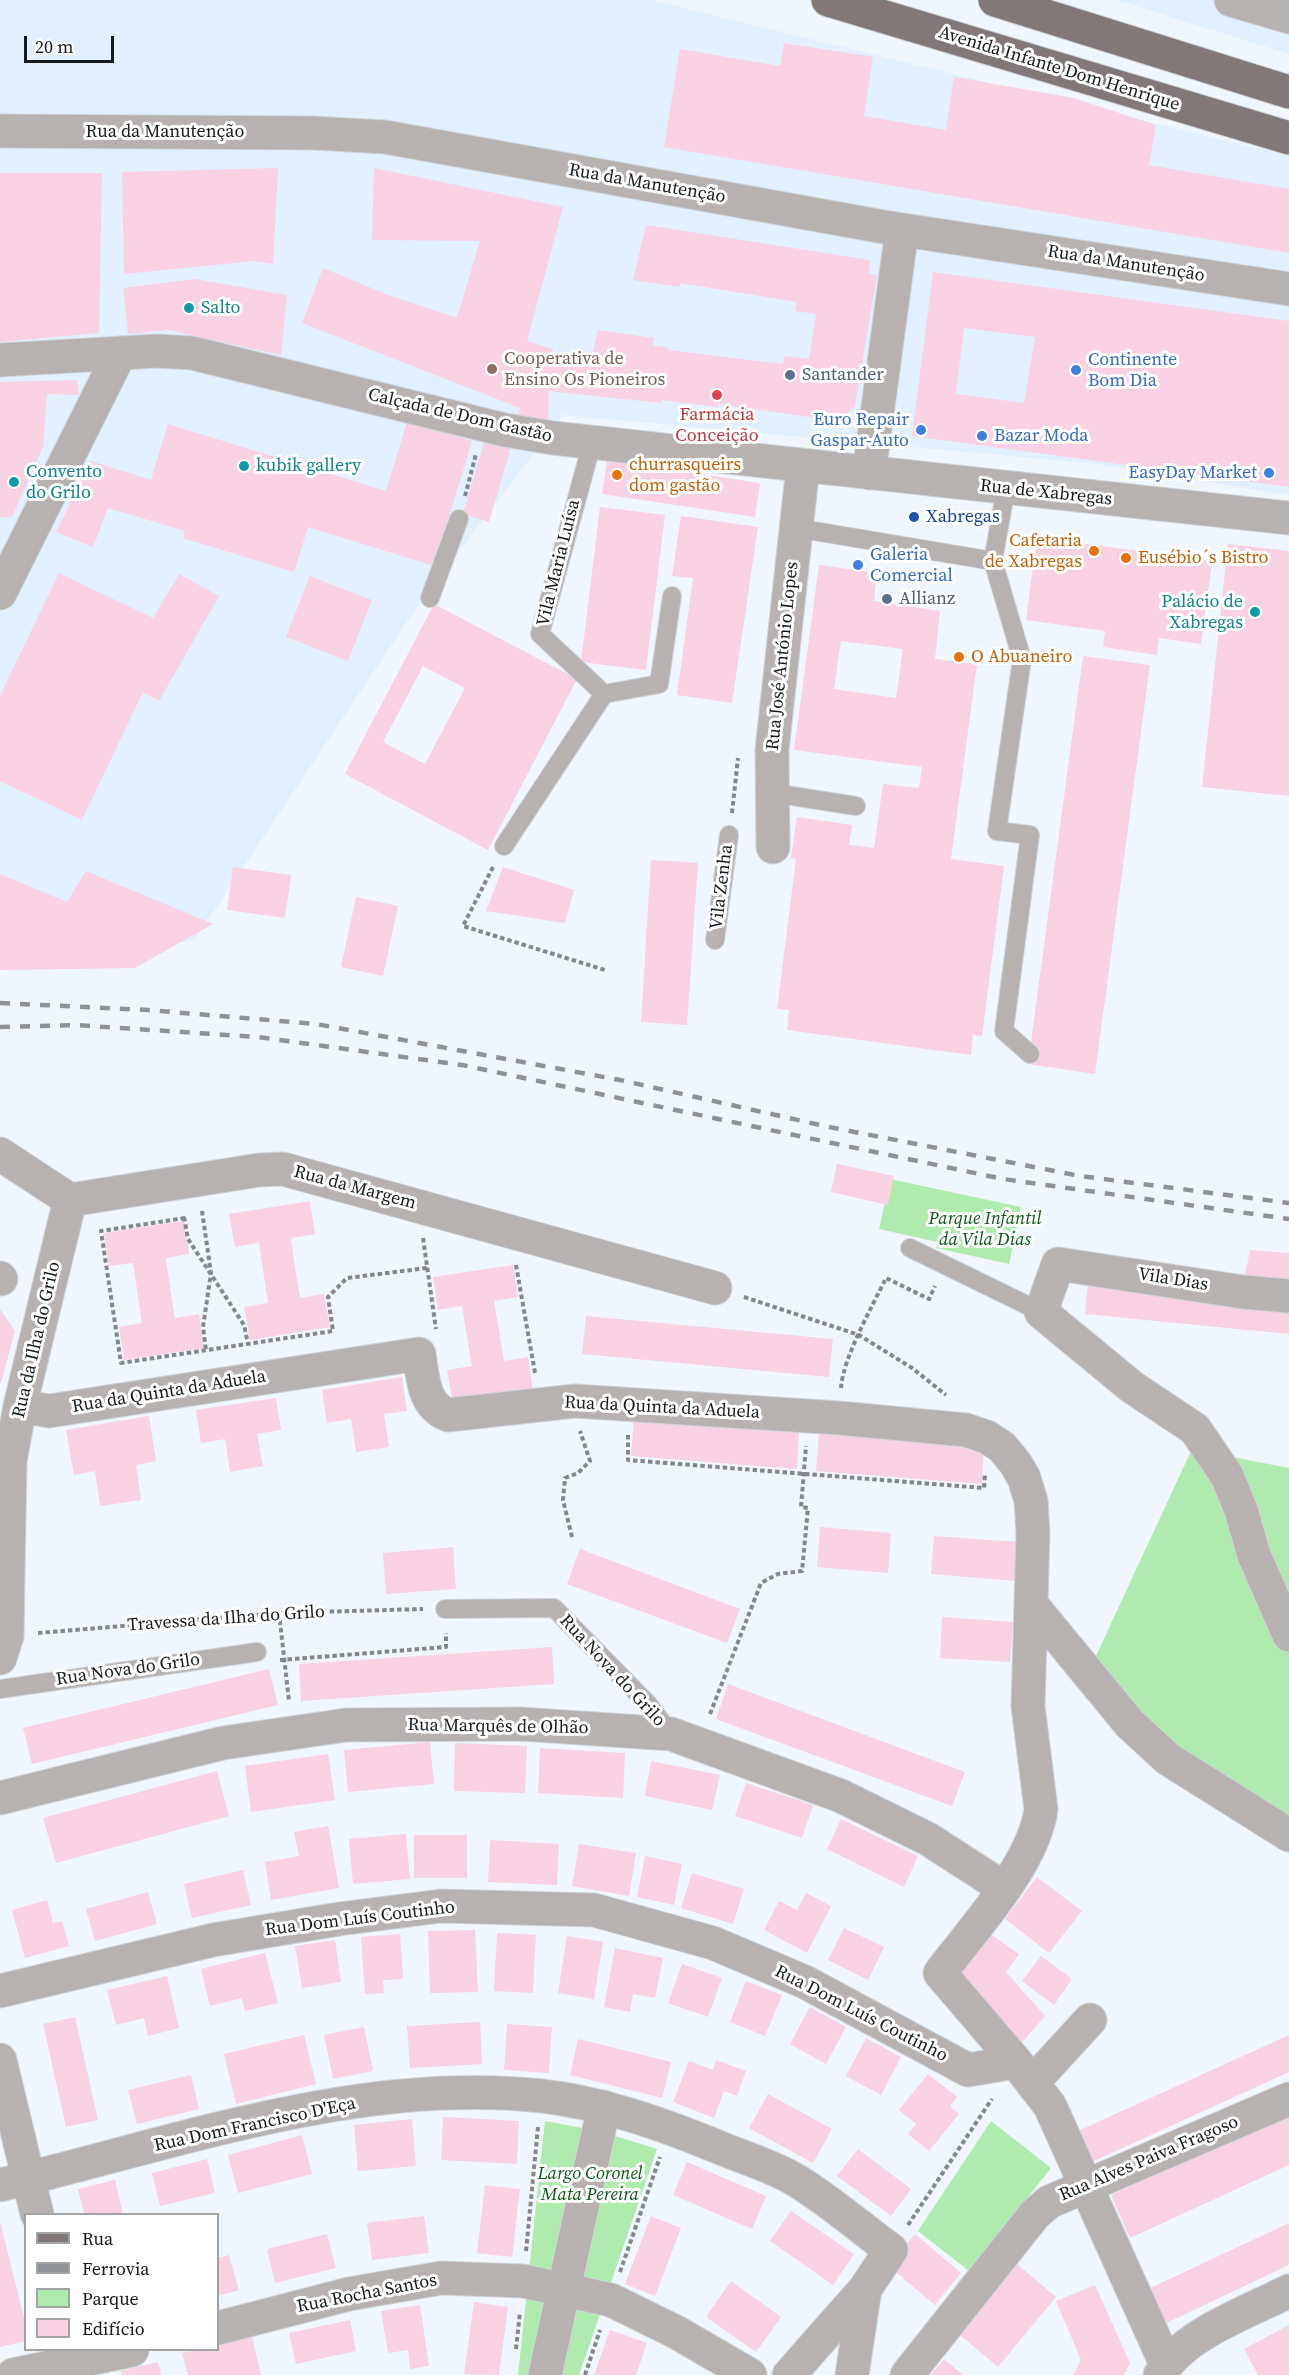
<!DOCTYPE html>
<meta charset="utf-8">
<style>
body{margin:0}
#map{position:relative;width:1289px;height:2375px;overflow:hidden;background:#f0f6fd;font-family:"Source Serif 4",serif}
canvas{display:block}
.legend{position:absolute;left:24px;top:2213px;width:195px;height:138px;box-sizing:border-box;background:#fff;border:2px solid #a2a3a5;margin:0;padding:8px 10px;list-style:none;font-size:18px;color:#171a1d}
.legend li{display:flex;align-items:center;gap:12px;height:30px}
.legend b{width:30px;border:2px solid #a2a3a5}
.scale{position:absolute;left:24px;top:36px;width:90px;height:27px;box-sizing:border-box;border:3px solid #171a1d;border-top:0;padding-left:8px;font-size:18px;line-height:21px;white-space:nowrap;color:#171a1d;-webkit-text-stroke:4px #fff;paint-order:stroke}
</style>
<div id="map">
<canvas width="1289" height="2375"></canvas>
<ul class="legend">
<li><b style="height:8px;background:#827877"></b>Rua</li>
<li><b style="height:8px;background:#8e9297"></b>Ferrovia</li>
<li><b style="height:16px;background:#afebaf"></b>Parque</li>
<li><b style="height:16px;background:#f8d1e3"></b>Edifício</li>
</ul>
<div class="scale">20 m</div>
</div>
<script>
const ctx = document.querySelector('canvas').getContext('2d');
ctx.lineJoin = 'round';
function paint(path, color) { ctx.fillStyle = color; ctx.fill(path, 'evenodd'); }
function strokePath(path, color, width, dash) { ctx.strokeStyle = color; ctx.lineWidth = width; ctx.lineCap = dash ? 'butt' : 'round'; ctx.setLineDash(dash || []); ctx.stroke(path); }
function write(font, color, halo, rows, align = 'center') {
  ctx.font = font + ' "Source Serif 4",serif'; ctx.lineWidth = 6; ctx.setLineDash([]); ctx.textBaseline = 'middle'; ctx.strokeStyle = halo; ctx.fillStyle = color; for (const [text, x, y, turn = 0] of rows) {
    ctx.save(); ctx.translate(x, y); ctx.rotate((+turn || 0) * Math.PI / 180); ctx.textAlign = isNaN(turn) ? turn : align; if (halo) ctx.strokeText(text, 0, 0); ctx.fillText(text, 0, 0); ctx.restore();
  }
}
const built = new Path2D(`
 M 0,0 L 651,0 L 1289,156 L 1289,495 L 1097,464 L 563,415 L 416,608 L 194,941 L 0,953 Z
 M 1117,0 L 1289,0 L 1289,54 Z`);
const green = new Path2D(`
 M 890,1179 L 1021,1207 L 1009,1264 L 936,1248 L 937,1242 L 879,1229 Z
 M 1192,1449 L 1289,1468 L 1289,1852 L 1267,1840 L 1082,1686 Z
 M 545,2121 L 599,2131 L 657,2149 L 579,2375 L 518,2375 Z
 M 991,2121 L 1051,2168 L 969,2271 L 918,2231 Z`);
const building = new Path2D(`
 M 784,43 L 873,57 L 864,116 L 946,130 L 954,77 L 1074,98 L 1156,125 L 1149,165 L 1289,189 L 1289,253 L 664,147 L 680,49 L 780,66 Z
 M 278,168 L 273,264 L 254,261 L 124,274 L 122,172 Z
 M 374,168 L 563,207 L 527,341 L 553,349 L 552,354 L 591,361 L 598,330 L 654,338 L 653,346 L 668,347 L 668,350 L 783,364 L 784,356 L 809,359 L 816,314 L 795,311 L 797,302 L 680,283 L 680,287 L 633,280 L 646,225 L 870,260 L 869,274 L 877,275 L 855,407 L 837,421 L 719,404 L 718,407 L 662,400 L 661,403 L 549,391 L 548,423 L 518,415 L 520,408 L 302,323 L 323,268 L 391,296 L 457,318 L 480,241 L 372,240 Z
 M 0,173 L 102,173 L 99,333 L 0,342 Z
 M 933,272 L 1289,321 L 1289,487 L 912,436 ZM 964,328 L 1035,337 L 1024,403 L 956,394 Z
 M 195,279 L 287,295 L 281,355 L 168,330 L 128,334 L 123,288 Z
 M 77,380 L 79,395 L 47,394 L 43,447 L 12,517 L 0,517 L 0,382 Z
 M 407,422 L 472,441 L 434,566 L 308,527 L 294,572 L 183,538 L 185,531 L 108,508 L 93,547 L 56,532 L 91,461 L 151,480 L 168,424 L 386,491 Z
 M 486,437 L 512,444 L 489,522 L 463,514 Z
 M 607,460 L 760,483 L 755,517 L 602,494 Z
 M 600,507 L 665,515 L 646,670 L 581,662 Z
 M 681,516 L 758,527 L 732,703 L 677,695 L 693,578 L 672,576 Z
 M 1037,537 L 1212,561 L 1201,644 L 1159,638 L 1157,655 L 1103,647 L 1105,631 L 1026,620 Z
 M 1228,544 L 1289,551 L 1289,796 L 1202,787 Z
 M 819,565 L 877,573 L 874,601 L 940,611 L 935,659 L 977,664 L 951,859 L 1004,866 L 982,1036 L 973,1035 L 971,1055 L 787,1030 L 789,1010 L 777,1009 L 796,859 L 791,858 L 797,817 L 852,825 L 849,845 L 874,848 L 883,784 L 919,788 L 922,767 L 794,750 ZM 841,641 L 903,649 L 896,698 L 834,689 Z
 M 59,573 L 153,618 L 179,574 L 219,596 L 159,701 L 143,692 L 82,820 L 0,781 L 0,696 Z
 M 310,576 L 372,600 L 348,661 L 286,637 Z
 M 434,604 L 577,679 L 488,850 L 345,774 ZM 423,666 L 465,688 L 425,764 L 383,742 Z
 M 1083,656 L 1150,665 L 1095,1074 L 1028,1064 Z
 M 651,860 L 698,863 L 687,1025 L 641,1022 Z
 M 233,867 L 291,875 L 285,918 L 227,910 Z
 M 503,867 L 574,890 L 565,923 L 486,911 Z
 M 86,871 L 213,924 L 135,968 L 0,970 L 0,874 L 67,902 Z
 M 356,897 L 398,906 L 383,976 L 341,967 Z
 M 837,1164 L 894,1176 L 888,1205 L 831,1192 Z
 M 310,1201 L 315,1234 L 291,1238 L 295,1268 L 300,1298 L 324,1294 L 330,1327 L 250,1340 L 244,1307 L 268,1303 L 259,1243 L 235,1247 L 229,1214 Z
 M 184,1221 L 189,1254 L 166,1258 L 170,1288 L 175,1318 L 199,1314 L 204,1348 L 124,1360 L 119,1327 L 142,1323 L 133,1263 L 109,1266 L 104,1233 Z
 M 1250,1250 L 1289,1253 L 1289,1285 L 1244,1281 Z
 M 513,1265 L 518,1297 L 494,1301 L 504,1361 L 528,1357 L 533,1391 L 453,1403 L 447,1370 L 472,1366 L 462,1306 L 438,1310 L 433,1277 Z
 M 1088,1283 L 1289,1303 L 1289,1334 L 1085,1314 Z
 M 0,1309 L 15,1331 L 1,1383 L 0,1383 Z
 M 586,1316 L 833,1339 L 829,1377 L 582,1354 Z
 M 402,1377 L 407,1411 L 384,1414 L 389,1447 L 356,1452 L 351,1419 L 327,1423 L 322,1390 Z
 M 276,1398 L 281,1430 L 257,1434 L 263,1466 L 230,1472 L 225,1439 L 201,1443 L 196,1410 Z
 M 149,1416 L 156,1461 L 136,1465 L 141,1500 L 100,1506 L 95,1471 L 74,1475 L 66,1430 Z
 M 634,1418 L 799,1431 L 797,1469 L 631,1456 Z
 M 819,1433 L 984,1446 L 982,1484 L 816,1471 Z
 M 820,1527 L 891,1533 L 888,1573 L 817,1567 Z
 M 934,1536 L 1019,1542 L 1016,1581 L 931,1574 Z
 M 453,1547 L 456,1589 L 386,1594 L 383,1553 Z
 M 580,1549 L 740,1609 L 727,1643 L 567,1584 Z
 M 942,1617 L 1013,1622 L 1010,1662 L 940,1658 Z
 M 552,1647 L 554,1684 L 301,1701 L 299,1664 Z
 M 269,1669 L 278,1705 L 32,1764 L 23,1728 Z
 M 728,1684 L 965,1772 L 952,1806 L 716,1719 Z
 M 430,1742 L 434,1784 L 348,1792 L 344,1750 Z
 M 455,1743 L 527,1746 L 525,1793 L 454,1791 Z
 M 540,1748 L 625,1753 L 623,1798 L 538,1793 Z
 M 328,1754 L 335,1800 L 251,1812 L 245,1766 Z
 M 651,1761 L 720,1775 L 712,1810 L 645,1796 Z
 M 217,1771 L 229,1816 L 56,1863 L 43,1818 Z
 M 746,1783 L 813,1805 L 802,1838 L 735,1816 Z
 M 841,1819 L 918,1856 L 904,1887 L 827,1849 Z
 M 328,1826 L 339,1888 L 271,1900 L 265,1862 L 299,1856 L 294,1832 Z
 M 406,1834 L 410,1879 L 353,1884 L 349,1839 Z
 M 414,1835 L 467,1835 L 467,1878 L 414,1878 Z
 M 490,1840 L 559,1844 L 557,1885 L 488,1882 Z
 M 579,1844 L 636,1853 L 629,1896 L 572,1886 Z
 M 645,1856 L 682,1864 L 674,1905 L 637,1897 Z
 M 243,1870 L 251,1905 L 192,1918 L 184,1884 Z
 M 692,1873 L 744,1889 L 733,1924 L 681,1908 Z
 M 1037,1877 L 1082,1911 L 1049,1953 L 1005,1919 Z
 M 148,1892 L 157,1924 L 95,1941 L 86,1909 Z
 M 806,1893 L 831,1906 L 807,1953 L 764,1930 L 779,1901 L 797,1910 Z
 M 47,1900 L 53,1923 L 62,1921 L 69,1946 L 25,1958 L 12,1910 Z
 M 844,1928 L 884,1947 L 868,1980 L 828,1960 Z
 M 475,1930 L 478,1992 L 430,1993 L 428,1931 Z
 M 497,1933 L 536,1935 L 533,1993 L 494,1991 Z
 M 989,1933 L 1019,1954 L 1006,1972 L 1045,2016 L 1018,2047 L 957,1980 Z
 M 400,1934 L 403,1979 L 383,1980 L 384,1993 L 365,1994 L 361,1937 Z
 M 567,1936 L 603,1942 L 594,1999 L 558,1993 Z
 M 335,1940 L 341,1982 L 302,1988 L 295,1946 Z
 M 615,1948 L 663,1958 L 655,1998 L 633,1994 L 630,2012 L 604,2007 Z
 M 265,1953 L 278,2003 L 245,2011 L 242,1998 L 210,2006 L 201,1969 Z
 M 1041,1956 L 1072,1979 L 1054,2005 L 1022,1981 Z
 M 682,1964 L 722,1978 L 708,2017 L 668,2003 Z
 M 167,1976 L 179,2028 L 148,2036 L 144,2018 L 116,2025 L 107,1990 Z
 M 746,1981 L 782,1995 L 765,2036 L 730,2022 Z
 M 810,2007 L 846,2027 L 826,2064 L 790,2044 Z
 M 75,2017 L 98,2120 L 66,2127 L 43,2024 Z
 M 480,2022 L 482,2064 L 410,2068 L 407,2026 Z
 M 507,2024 L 552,2027 L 549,2073 L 504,2070 Z
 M 364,2027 L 373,2071 L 333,2079 L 324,2035 Z
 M 304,2035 L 316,2084 L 236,2104 L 224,2054 Z
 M 1289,2035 L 1289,2072 L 1092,2162 L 1078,2131 Z
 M 866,2038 L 901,2057 L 881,2095 L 846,2076 Z
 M 578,2039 L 671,2062 L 662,2098 L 570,2075 Z
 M 716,2060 L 746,2071 L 737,2096 L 724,2091 L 714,2118 L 673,2102 L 689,2061 L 713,2070 Z
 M 928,2074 L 957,2097 L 950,2106 L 959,2114 L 929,2151 L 908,2134 L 916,2124 L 899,2110 Z
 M 191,2075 L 199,2109 L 137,2124 L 128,2090 Z
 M 768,2094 L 832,2129 L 813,2163 L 749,2128 Z
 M 1289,2113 L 1289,2165 L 1130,2238 L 1111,2195 Z
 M 443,2117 L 519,2121 L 517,2164 L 441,2160 Z
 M 412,2119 L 416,2166 L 358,2171 L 354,2125 Z
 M 302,2135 L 312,2174 L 238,2193 L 228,2155 Z
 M 858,2149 L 911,2189 L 891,2216 L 837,2176 Z
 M 207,2159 L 215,2193 L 160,2206 L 152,2173 Z
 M 687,2162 L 766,2196 L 752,2229 L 673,2195 Z
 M 115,2180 L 123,2214 L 84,2214 L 78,2189 Z
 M 485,2185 L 520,2189 L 512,2257 L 477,2253 Z
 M 791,2211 L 854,2254 L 833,2285 L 770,2241 Z
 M 424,2216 L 429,2253 L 372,2260 L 367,2223 Z
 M 651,2216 L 681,2228 L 655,2296 L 625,2284 Z
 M 0,2221 L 26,2326 L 26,2341 L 0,2347 Z
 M 1289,2223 L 1289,2265 L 1162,2325 L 1146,2290 Z
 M 327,2234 L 336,2268 L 275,2283 L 267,2249 Z
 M 915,2234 L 961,2273 L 935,2305 L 889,2266 Z
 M 229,2255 L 239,2290 L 218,2296 L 218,2258 Z
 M 1017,2264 L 1056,2297 L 998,2367 L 958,2333 Z
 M 731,2281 L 781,2317 L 756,2352 L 706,2317 Z
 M 1095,2285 L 1130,2363 L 1124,2375 L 1073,2375 L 1081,2360 L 1056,2301 Z
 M 474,2302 L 508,2307 L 499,2375 L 464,2374 Z
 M 420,2305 L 429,2366 L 410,2369 L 408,2350 L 388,2353 L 381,2311 Z
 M 350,2320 L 356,2351 L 296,2364 L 289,2333 Z
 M 1289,2325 L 1289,2375 L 1258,2375 L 1244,2349 Z
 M 610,2330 L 647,2343 L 636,2375 L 594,2375 Z
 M 252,2337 L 261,2375 L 188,2375 L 182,2353 L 199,2350 L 218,2350 L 218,2345 Z
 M 944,2359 L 963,2375 L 931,2375 Z
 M 158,2362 L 161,2375 L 122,2375 L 121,2371 Z`);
const path = new Path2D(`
 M 465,496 L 476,454
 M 732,813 L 738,758
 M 493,867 L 463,926 L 605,970
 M 202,1211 L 211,1273 L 203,1327 L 206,1350
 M 184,1217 L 188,1239 L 244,1325 L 248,1344
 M 185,1218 L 101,1231 L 121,1363 L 333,1331 L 328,1297 L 347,1278 L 427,1268
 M 423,1238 L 436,1329
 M 516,1265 L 535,1373
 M 744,1297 L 859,1335 L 912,1368 L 946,1395
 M 841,1388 C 843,1358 872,1307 886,1278 L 929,1299 L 935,1286
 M 628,1435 L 628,1460 L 984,1488 L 985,1475
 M 572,1537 L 563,1500 L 565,1478 L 578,1473 L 590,1461 L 580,1431
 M 279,1613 L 289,1701
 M 38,1633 L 279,1613 L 423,1609
 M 280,1660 L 446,1647 L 446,1633
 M 710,1714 L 761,1583 L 778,1574 L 802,1571 L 808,1508 L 801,1507 L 806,1446
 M 908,2225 L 992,2099
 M 526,2251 L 538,2127
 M 620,2272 L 660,2157
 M 516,2349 L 520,2312
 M 585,2375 L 600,2330`);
const lane = new Path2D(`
 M 796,528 L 993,561 L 1006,488
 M 993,561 L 1022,659 L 997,831 L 1030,835 L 1004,1031 L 1030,1054
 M 430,598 L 459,519
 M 604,694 L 659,684 L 672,596
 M 773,793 L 856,806
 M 504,846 L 604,694 L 540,634 L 592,443
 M 715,940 L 729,835
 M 910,1248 L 1041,1312
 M 445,1609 L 554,1608 L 648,1704 L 671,1734
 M 0,1689 L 257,1652`);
const street = new Path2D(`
 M 1231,0 L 1289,17
 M 0,131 L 313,133 L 385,137 L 884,227 L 1289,289
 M 0,360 L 157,351 L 192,353 L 505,430 L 553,438 L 1289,518
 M 869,473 L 902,230
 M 0,593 L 120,353
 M 773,847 L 772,750 L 803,466
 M 0,1154 L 70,1200 L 259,1170 L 283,1169 L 715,1288
 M 0,1278 L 1,1279
 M 1289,1296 L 1243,1292 L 1058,1264 L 1041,1312 L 1132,1387 L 1195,1429 L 1227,1476 L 1241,1510 L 1254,1555 L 1289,1635
 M 20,1406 L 49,1411 L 419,1354 C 423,1378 423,1405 448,1415 L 575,1401 L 839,1418 L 966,1430 L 987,1437 L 1002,1447 L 1016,1464 L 1024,1478 L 1031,1501 L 1033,1533 L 1028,1706 L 1041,1809 C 1034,1864 973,1929 940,1973 L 1016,2062 L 1050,2106 L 1166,2364
 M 1031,1604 L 1130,1724 L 1168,1759 L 1289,1835
 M 0,1658 L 7,1636 L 10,1461 L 20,1406 L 70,1200
 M 0,1798 L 223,1743 L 346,1725 L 521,1724 L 671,1734 L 841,1796 L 928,1839 L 1004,1888
 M 0,1991 L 213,1940 L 339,1919 L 441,1906 L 594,1910 L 713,1943 L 805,1982 L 968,2070 L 1016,2062
 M 0,2060 L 37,2214
 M 1032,2083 L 1090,2020
 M 0,2185 C 177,2143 358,2076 542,2096 C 603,2103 662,2124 718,2147 C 742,2157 769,2165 792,2178 C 827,2198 859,2227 891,2250 L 865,2289 L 789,2375
 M 218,2328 L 349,2294 L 441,2278 L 523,2281 L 611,2300 L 676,2332 L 750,2375
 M 13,2375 L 132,2350
 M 545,2375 L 604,2107
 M 852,2375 L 865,2289
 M 907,2375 L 1035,2214 L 1049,2202 L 1289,2099
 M 1160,2375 C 1181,2335 1250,2311 1289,2291`);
const primary = new Path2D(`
 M 828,0 L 1289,138
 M 995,0 L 1289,92`);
const rail = new Path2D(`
 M 0,1003 L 148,1010 L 316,1024 L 620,1080 L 829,1127 L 1080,1176 L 1289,1203
 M 0,1027 L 75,1025 L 258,1037 L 462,1065 L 1003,1179 L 1289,1219`);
const markers = [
 [189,308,6,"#0f9aa8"],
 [492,369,6,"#8d6e63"],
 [1076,370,6,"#3f7fe0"],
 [790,375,6,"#5c6f8a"],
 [717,395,6,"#e0444e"],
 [921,430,6,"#3f7fe0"],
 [982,436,6,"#3f7fe0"],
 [244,466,6,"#0f9aa8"],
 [1269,473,6,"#3f7fe0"],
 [617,475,6,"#e8710a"],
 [14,482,6,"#0f9aa8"],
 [914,517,6,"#1a4fb4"],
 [1094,551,6,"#e8710a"],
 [1126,558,6,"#e8710a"],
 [858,565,6,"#3f7fe0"],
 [887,599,6,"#5c6f8a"],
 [1255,612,6,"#0f9aa8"],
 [959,657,6,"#e8710a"]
];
const streetNames = [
 ["Avenida Infante Dom Henrique",1059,69,17],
 ["Rua da Manutenção",165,132],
 ["Rua da Manutenção",647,184,10],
 ["Rua da Manutenção",1126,264,9],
 ["Calçada de Dom Gastão",460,416,13],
 ["Rua de Xabregas",1046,493,6],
 ["Vila Maria Luísa",559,563,-76],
 ["Rua José António Lopes",783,656,-84],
 ["Vila Zenha",722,887,-83],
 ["Rua da Margem",355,1188,15],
 ["Vila Dias",1173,1280,9],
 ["Rua da Ilha do Grilo",37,1340,-77],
 ["Rua da Quinta da Aduela",169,1392,-9],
 ["Rua da Quinta da Aduela",662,1408,3],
 ["Travessa da Ilha do Grilo",226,1619,-4],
 ["Rua Nova do Grilo",128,1670,-8],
 ["Rua Nova do Grilo",612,1671,47],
 ["Rua Marquês de Olhão",498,1727,1],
 ["Rua Dom Luís Coutinho",360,1919,-7],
 ["Rua Dom Luís Coutinho",861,2014,27],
 ["Rua Dom Francisco D'Eça",255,2125,-12],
 ["Rua Alves Paiva Fragoso",1149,2159,-23],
 ["Rua Rocha Santos",367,2294,-11]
];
const cultureNames = [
 ["Salto",201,308],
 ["kubik gallery",256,466],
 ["Convento",26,472],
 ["do Grilo",26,493],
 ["Palácio de",1243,602,"right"],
 ["Xabregas",1243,623,"right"]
];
const educationNames = [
 ["Cooperativa de",504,359],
 ["Ensino Os Pioneiros",504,380]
];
const shopNames = [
 ["Continente",1088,360],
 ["Bom Dia",1088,381],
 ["Euro Repair",909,420,"right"],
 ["Gaspar-Auto",909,441,"right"],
 ["Bazar Moda",994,436],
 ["EasyDay Market",1257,473,"right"],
 ["Galeria",870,555],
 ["Comercial",870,576]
];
const serviceNames = [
 ["Santander",802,375],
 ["Allianz",899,599]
];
const healthNames = [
 ["Farmácia",717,415],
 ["Conceição",717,436]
];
const foodNames = [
 ["churrasqueirs",629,465],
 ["dom gastão",629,486],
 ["Cafetaria",1082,541,"right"],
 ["de Xabregas",1082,562,"right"],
 ["Eusébio´s Bistro",1138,558],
 ["O Abuaneiro",971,657]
];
const transitNames = [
 ["Xabregas",926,517]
];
const parkNames = [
 ["Parque Infantil",985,1219],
 ["da Vila Dias",985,1240],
 ["Largo Coronel",590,2174],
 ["Mata Pereira",590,2195]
];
paint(built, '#e2effe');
paint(green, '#afebaf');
paint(building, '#f8d1e3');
strokePath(lane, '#cdd3d9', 20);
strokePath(street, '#cdd3d9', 35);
strokePath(primary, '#cdd3d9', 35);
strokePath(path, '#83878c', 4, [4.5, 3]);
strokePath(lane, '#b7b1b0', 18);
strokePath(street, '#b7b1b0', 33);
strokePath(primary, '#827877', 33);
strokePath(rail, '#8e9297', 4.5, [10, 10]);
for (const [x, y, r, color] of markers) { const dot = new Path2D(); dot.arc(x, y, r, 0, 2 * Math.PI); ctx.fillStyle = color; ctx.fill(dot); strokePath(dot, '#fff', 2); }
write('18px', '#171a1d', '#fff', streetNames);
write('18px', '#0d838f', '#fff', cultureNames, 'left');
write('18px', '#785e54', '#fff', educationNames, 'left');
write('18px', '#366cbe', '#fff', shopNames, 'left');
write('18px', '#4e5e75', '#fff', serviceNames, 'left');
write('18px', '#be3a42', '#fff', healthNames);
write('18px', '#c56008', '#fff', foodNames, 'left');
write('18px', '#164399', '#fff', transitNames, 'left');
write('italic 18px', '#075815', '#fff', parkNames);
</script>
